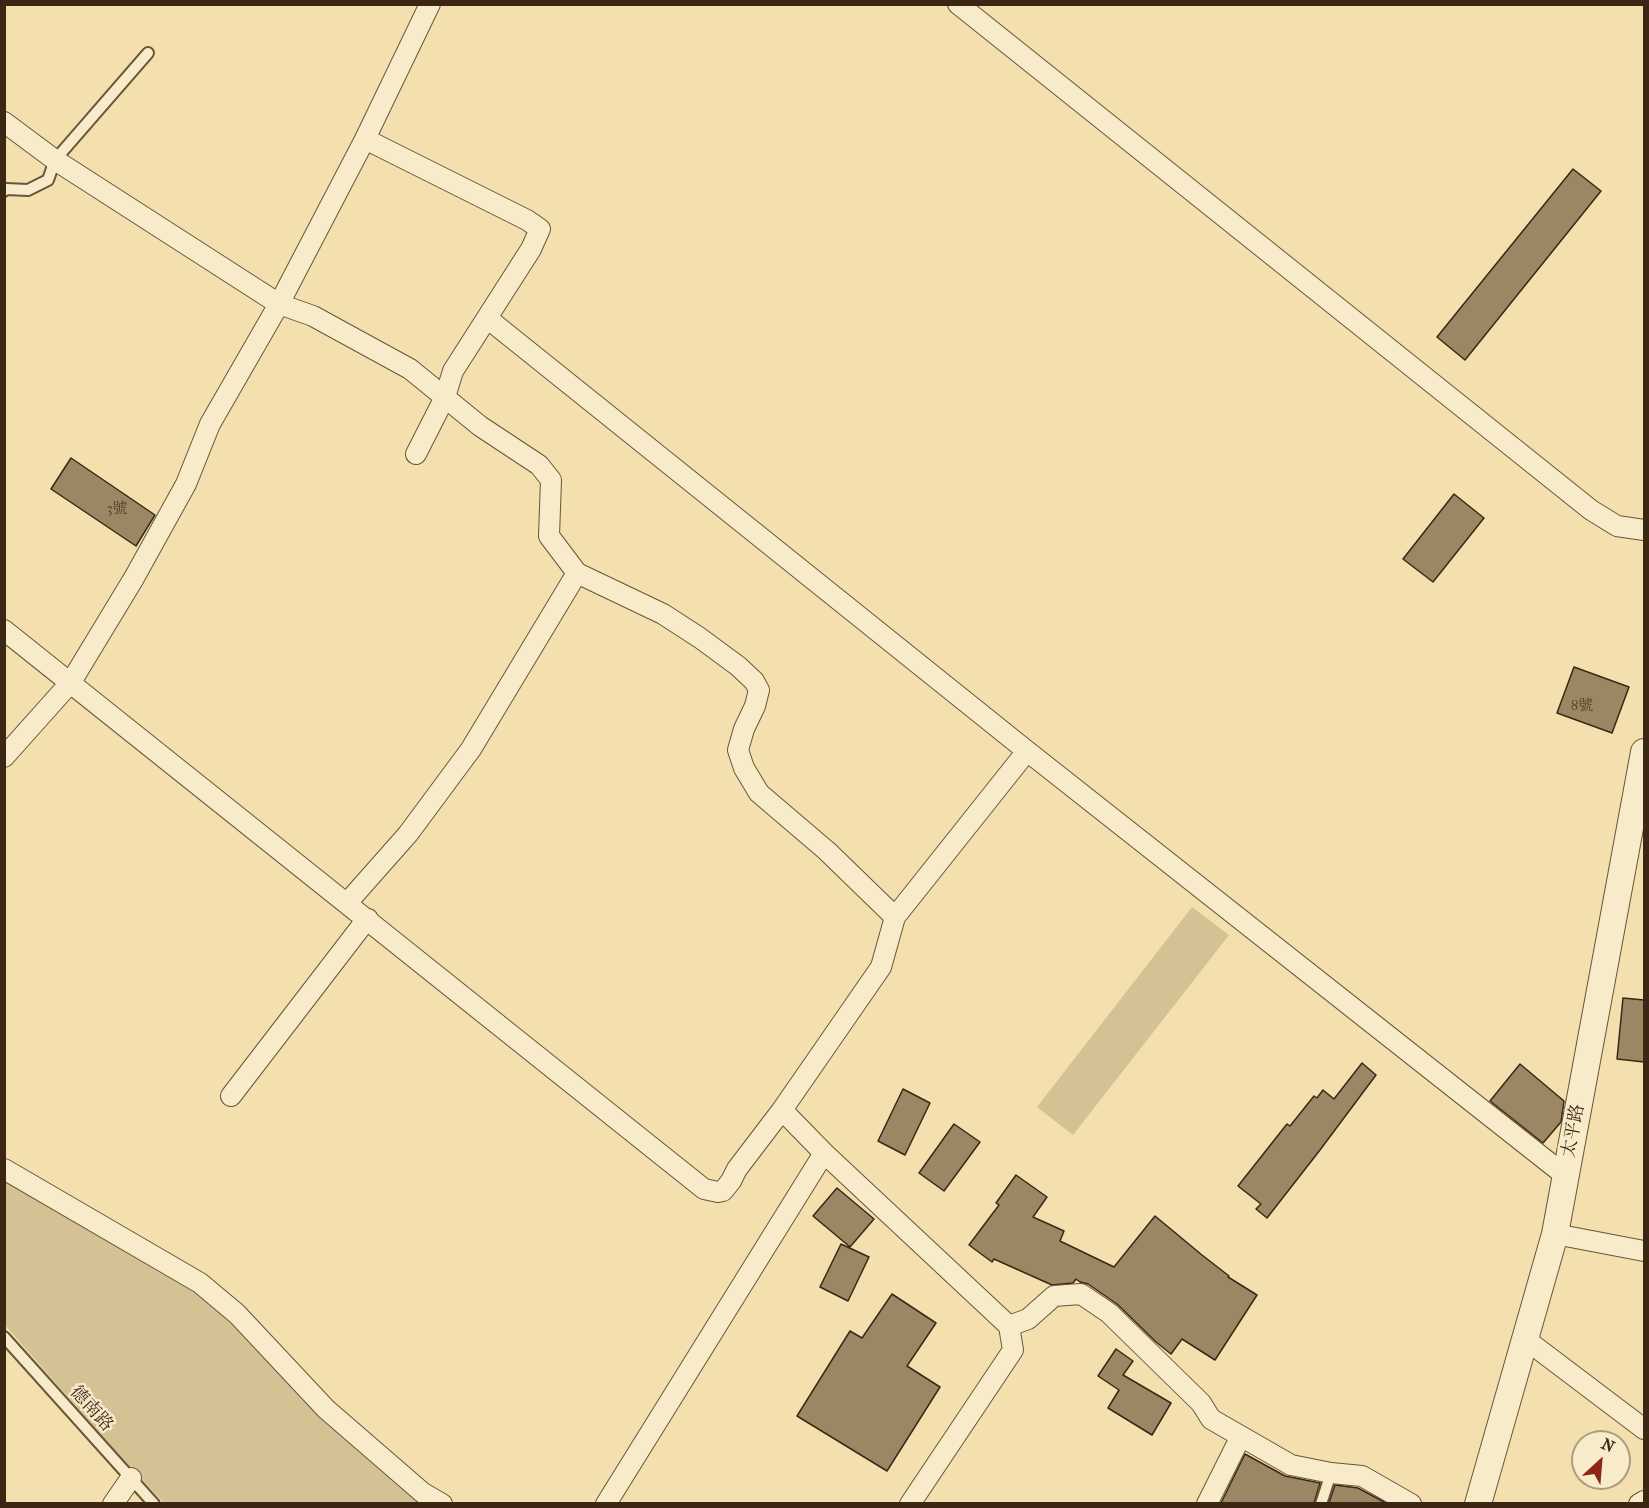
<!DOCTYPE html>
<meta charset="utf-8">
<style>
body{margin:0}
#map{position:relative;width:1649px;height:1508px;overflow:hidden;background:#f3e0ae;font-family:"IM FELL French Canon",serif}
canvas{display:block}
.frame{position:absolute;inset:0;border:6px solid #3b2714;pointer-events:none}
.north{position:absolute;left:1571px;top:1430px;width:60px;height:60px;box-sizing:border-box;background:#f7ebca;border:2px solid #ac9d81;border-radius:50%;rotate:26deg;font-size:16px;font-weight:700;line-height:24px;text-align:center;color:#3b2714}
.north::after{content:'';display:block;margin:auto;width:21px;height:27px;background:#8f2418;clip-path:polygon(50% 0,100% 100%,50% 72%,0 100%)}
</style>
<div id="map">
<canvas width="1649" height="1508"></canvas>
<div class="frame"></div>
<div class="north">N</div>
</div>
<script>
const ctx = document.querySelector('canvas').getContext('2d');
ctx.lineJoin = 'round';
function paint(path, color) { ctx.fillStyle = color; ctx.fill(path, 'evenodd'); }
function strokePath(path, color, width, dash) { ctx.strokeStyle = color; ctx.lineWidth = width; ctx.lineCap = dash ? 'butt' : 'round'; ctx.setLineDash(dash || []); ctx.stroke(path); }
function write(font, color, halo, rows, align = 'center') {
  ctx.font = font + ' "IM FELL French Canon","Noto Serif TC",serif'; ctx.lineWidth = 5; ctx.setLineDash([]); ctx.textBaseline = 'middle'; ctx.strokeStyle = halo; ctx.fillStyle = color; for (const [text, x, y, turn = 0] of rows) {
    ctx.save(); ctx.translate(x, y); ctx.rotate((+turn || 0) * Math.PI / 180); ctx.textAlign = isNaN(turn) ? turn : align; if (halo) ctx.strokeText(text, 0, 0); ctx.fillText(text, 0, 0); ctx.restore();
  }
}
const green = new Path2D(`
 M 1192,907 L 1229,935 L 1073,1135 L 1037,1107 Z
 M 4,1164 L 177,1257 L 247,1315 L 342,1419 L 452,1503 L 164,1503 L 118,1454 L 5,1325 Z`);
const building = new Path2D(`
 M 1573,169 L 1601,191 L 1465,360 L 1437,337 Z
 M 71,458 L 155,515 L 136,546 L 51,489 Z
 M 1454,494 L 1484,518 L 1433,582 L 1403,559 Z
 M 1574,667 L 1629,687 L 1612,733 L 1557,713 Z
 M 1623,998 L 1644,1000 L 1644,1062 L 1617,1059 Z
 M 1362,1063 L 1376,1075 L 1320,1150 L 1267,1218 L 1256,1209 L 1261,1204 L 1238,1186 L 1287,1124 L 1290,1126 L 1314,1096 L 1317,1098 L 1323,1090 L 1334,1099 Z
 M 1520,1064 L 1564,1101 L 1561,1122 L 1543,1143 L 1490,1101 Z
 M 903,1089 L 930,1103 L 905,1155 L 878,1141 Z
 M 954,1124 L 980,1142 L 944,1191 L 919,1173 Z
 M 1016,1175 L 1047,1197 L 1033,1217 L 1064,1231 L 1060,1241 L 1114,1267 L 1155,1216 L 1202,1255 L 1229,1276 L 1228,1277 L 1257,1295 L 1215,1360 L 1182,1339 L 1171,1354 L 1156,1342 L 1117,1304 L 1088,1284 L 1080,1282 L 1076,1279 L 1073,1283 L 1052,1285 L 994,1259 L 992,1262 L 969,1245 L 999,1205 L 996,1203 Z
 M 837,1188 L 874,1219 L 850,1247 L 813,1216 Z
 M 841,1244 L 869,1257 L 848,1301 L 820,1287 Z
 M 892,1294 L 936,1323 L 907,1366 L 940,1387 L 887,1471 L 797,1416 L 850,1331 L 862,1338 Z
 M 1116,1349 L 1133,1361 L 1123,1375 L 1171,1403 L 1152,1435 L 1108,1408 L 1119,1390 L 1098,1376 Z
 M 1245,1454 L 1285,1476 L 1320,1483 L 1314,1503 L 1221,1503 Z
 M 1335,1485 L 1358,1488 L 1386,1503 L 1329,1503 Z`);
const service = new Path2D(`
 M 4,191 L 6,189 L 28,190 L 48,180 L 55,160 L 148,53
 M 4,1337 L 154,1504
 M 1321,1504 L 1331,1473`);
const minor = new Path2D(`
 M 958,4 L 1591,510 L 1617,526 L 1644,530
 M 4,122 L 55,160 L 279,304 L 313,316 L 410,369 L 480,426 L 539,465 L 551,480 L 549,536 L 577,573 L 663,614 L 700,638 L 738,666 L 754,681 L 759,690 L 755,706 L 744,729 L 738,750 L 744,768 L 759,793 L 827,851 L 895,917
 M 365,139 L 527,220 L 540,229 L 531,249 L 453,371 L 445,397 L 416,454
 M 487,318 L 1027,751 L 1566,1176
 M 4,630 L 704,1189 L 718,1192 L 723,1191 L 731,1181 L 737,1169 L 782,1110
 M 1027,751 L 895,917 L 881,967 L 782,1110 L 824,1153 L 1009,1326 L 1028,1319 L 1054,1296 L 1081,1294 L 1109,1313 L 1201,1403 L 1211,1419 L 1291,1465 L 1331,1473 L 1362,1476 L 1411,1504
 M 4,757 L 71,682 L 134,578 L 186,484 L 210,424 L 279,304 L 365,139 L 430,4
 M 347,903 L 408,834 L 471,749 L 577,573
 M 231,1096 L 367,919 L 368,919
 M 4,1169 L 200,1283 L 237,1314 L 326,1409 L 423,1493 L 442,1504
 M 1555,1234 L 1644,1251
 M 1525,1339 L 1644,1429
 M 113,1504 L 131,1478
 M 606,1504 L 824,1153
 M 910,1504 L 1013,1350 L 1009,1326
 M 1207,1504 L 1241,1436
 M 1639,1504 L 1644,1501`);
const tertiary = new Path2D(`
 M 1478,1504 L 1555,1234 L 1644,752`);
const numberNames = [
 ["3號",117,509],
 ["8號",1582,706]
];
const streetNames = [
 ["太平路",1574,1131,-79],
 ["德南路",91,1409,48]
];
paint(green, '#d4c194');
paint(building, '#9b8764');
strokePath(building, '#3b2714', 1.5);
strokePath(service, '#69553a', 14);
strokePath(minor, '#69553a', 22);
strokePath(tertiary, '#69553a', 28);
strokePath(service, '#f7ebca', 10);
strokePath(minor, '#f7ebca', 20);
strokePath(tertiary, '#f7ebca', 26);
write('15px', '#533f28', null, numberNames);
write('18px', '#3b2714', '#f7ebca', streetNames);
</script>
